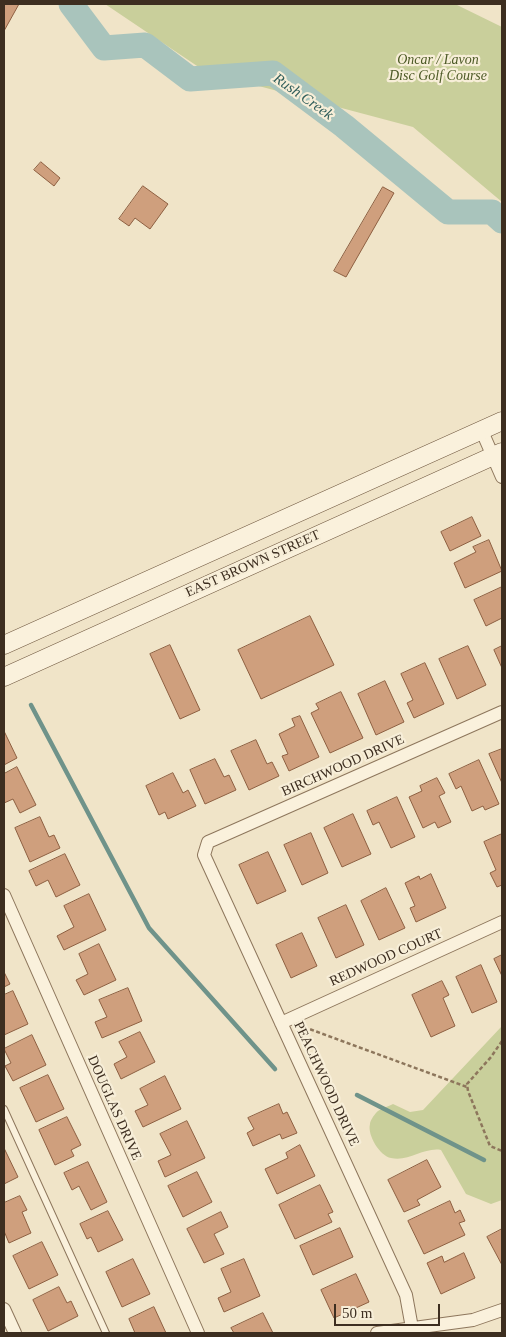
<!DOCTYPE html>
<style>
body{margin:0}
#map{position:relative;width:506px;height:1337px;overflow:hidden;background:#f0e4c8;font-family:"Times New Roman",serif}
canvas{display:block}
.frame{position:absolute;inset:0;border:5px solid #3d2e20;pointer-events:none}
.scale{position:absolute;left:334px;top:1304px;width:106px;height:22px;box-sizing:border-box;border:2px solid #3d2e20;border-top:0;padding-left:6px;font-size:15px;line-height:18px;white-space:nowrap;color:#3d2e20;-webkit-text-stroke:4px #f7eed8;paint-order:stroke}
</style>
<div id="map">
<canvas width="506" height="1337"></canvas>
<div class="frame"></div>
<div class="scale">50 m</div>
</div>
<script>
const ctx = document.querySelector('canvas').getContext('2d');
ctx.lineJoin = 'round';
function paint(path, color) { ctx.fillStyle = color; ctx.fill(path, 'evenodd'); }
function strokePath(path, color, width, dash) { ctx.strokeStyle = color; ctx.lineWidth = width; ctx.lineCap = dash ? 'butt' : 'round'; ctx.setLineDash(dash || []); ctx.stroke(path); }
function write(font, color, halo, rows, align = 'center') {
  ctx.font = font + ' "Times New Roman",serif'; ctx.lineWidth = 4.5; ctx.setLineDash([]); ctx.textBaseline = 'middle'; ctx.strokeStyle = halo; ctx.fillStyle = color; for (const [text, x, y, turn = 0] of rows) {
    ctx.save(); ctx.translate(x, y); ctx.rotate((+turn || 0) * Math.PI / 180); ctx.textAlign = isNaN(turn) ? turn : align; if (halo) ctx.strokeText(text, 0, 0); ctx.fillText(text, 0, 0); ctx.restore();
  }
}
const green = new Path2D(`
 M 105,4 L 455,4 L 502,27 L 502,202 L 413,127 L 206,72 Z
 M 502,1026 L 502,1200 L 491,1204 L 466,1194 L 441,1150 C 424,1147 409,1162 391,1158 C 380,1156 367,1135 370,1124 C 370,1121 374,1115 376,1113 C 379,1109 388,1107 393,1104 L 410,1112 L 423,1110 Z`);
const stream = new Path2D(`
 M 31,705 L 149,928 L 275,1069
 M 357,1095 L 484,1160`);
const river = new Path2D(`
 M 71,4 L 104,48 L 145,45 L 190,79 L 273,73 L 344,126 L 448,212 L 492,212 L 502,221`);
const building = new Path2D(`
 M 4,4 L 19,4 L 4,31 Z
 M 41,162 L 60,178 L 54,186 L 34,170 Z
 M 143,186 L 168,204 L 150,229 L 135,218 L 129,226 L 119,219 Z
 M 383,187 L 394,193 L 346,277 L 334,271 Z
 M 472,517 L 481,536 L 450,551 L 441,532 Z
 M 489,540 L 502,571 L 465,588 L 454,563 L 476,552 L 473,547 Z
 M 502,587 L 502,618 L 486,626 L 474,600 Z
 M 310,616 L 334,665 L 261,699 L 238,650 Z
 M 170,645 L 200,710 L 180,719 L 150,654 Z
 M 468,646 L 486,685 L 457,699 L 439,659 Z
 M 502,646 L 502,668 L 494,650 Z
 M 425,663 L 444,704 L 414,718 L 407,703 L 413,700 L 401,674 Z
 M 385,681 L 404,722 L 376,735 L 358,694 Z
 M 341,692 L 363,738 L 330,753 L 311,713 L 319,709 L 316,704 Z
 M 300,716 L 319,757 L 289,771 L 282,756 L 288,754 L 279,734 L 295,726 L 292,719 Z
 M 4,731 L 17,758 L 4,765 Z
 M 256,740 L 267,764 L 272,762 L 279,776 L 249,790 L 231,751 Z
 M 502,749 L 502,783 L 489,754 Z
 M 215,759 L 224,777 L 229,775 L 236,790 L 205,804 L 190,770 Z
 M 479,760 L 499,804 L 485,810 L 483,806 L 472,811 L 461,786 L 456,789 L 449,774 Z
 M 17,767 L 36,805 L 20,813 L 13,799 L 4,803 L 4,774 Z
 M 173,773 L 183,793 L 188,790 L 196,806 L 168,819 L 165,812 L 159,815 L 146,786 Z
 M 437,778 L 445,793 L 439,796 L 451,822 L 438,828 L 435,822 L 423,828 L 409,797 L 422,791 L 420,786 Z
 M 397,797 L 415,837 L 391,848 L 379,822 L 373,825 L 367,811 Z
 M 353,814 L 371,854 L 342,867 L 324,828 Z
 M 40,817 L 49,837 L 54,835 L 60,848 L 30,862 L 15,828 Z
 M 311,833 L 328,873 L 302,885 L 284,845 Z
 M 502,834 L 502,885 L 497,887 L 490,873 L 496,870 L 484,842 Z
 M 268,852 L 286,891 L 257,904 L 239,865 Z
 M 65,854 L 80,885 L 56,897 L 48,880 L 36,886 L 29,871 Z
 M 431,874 L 446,908 L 416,922 L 410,908 L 415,906 L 405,883 L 419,876 L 420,879 Z
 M 386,888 L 405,928 L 379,940 L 361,901 Z
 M 89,894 L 106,930 L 64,950 L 57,936 L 74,927 L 64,906 Z
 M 346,905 L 364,945 L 336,958 L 318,918 Z
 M 302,933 L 317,966 L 291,978 L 276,945 Z
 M 99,944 L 116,980 L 84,995 L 76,980 L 88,974 L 79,954 Z
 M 502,955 L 502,976 L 494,959 Z
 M 481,965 L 497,1002 L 472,1013 L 456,977 Z
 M 4,972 L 10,984 L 4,987 Z
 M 442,981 L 449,995 L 443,998 L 455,1026 L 431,1037 L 412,995 Z
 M 128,988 L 142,1021 L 102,1038 L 95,1022 L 107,1017 L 99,1000 Z
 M 13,991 L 28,1024 L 4,1035 L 4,995 Z
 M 140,1032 L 155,1062 L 121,1079 L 114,1064 L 127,1057 L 119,1042 Z
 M 32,1035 L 46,1065 L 13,1081 L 5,1066 L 11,1063 L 4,1049 Z
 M 48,1075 L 64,1109 L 36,1122 L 20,1088 Z
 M 165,1076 L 181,1109 L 143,1127 L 135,1111 L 148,1105 L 140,1089 Z
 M 279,1104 L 283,1114 L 287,1112 L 297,1133 L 282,1139 L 280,1134 L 253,1146 L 247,1133 L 254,1129 L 248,1118 Z
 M 67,1117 L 81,1145 L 71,1150 L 74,1156 L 55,1165 L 39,1130 Z
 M 187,1121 L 205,1158 L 165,1177 L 158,1161 L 171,1155 L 160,1134 Z
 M 300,1145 L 315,1176 L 277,1194 L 265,1169 L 288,1158 L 286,1153 Z
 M 4,1148 L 18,1177 L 4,1184 Z
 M 427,1160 L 441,1187 L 417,1200 L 420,1205 L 404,1212 L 388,1180 Z
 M 88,1162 L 107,1202 L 91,1210 L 79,1186 L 72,1190 L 64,1173 Z
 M 197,1172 L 212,1202 L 183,1217 L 168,1186 Z
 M 320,1185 L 333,1212 L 328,1214 L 332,1222 L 295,1239 L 279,1205 Z
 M 20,1196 L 27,1210 L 22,1212 L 31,1233 L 9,1243 L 4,1231 L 4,1203 Z
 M 450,1201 L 455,1213 L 460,1210 L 465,1221 L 459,1223 L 465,1235 L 424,1254 L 408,1221 Z
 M 108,1211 L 123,1240 L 98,1252 L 91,1237 L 87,1239 L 80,1224 Z
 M 221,1212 L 228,1227 L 214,1234 L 224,1254 L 204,1263 L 187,1229 Z
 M 340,1228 L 353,1257 L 313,1275 L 300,1246 Z
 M 502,1229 L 502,1265 L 487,1237 Z
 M 42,1242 L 58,1275 L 29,1289 L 13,1256 Z
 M 464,1253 L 475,1278 L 441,1294 L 427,1263 L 442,1256 L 444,1262 Z
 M 133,1259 L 150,1294 L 122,1307 L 106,1272 Z
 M 244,1259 L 260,1296 L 224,1312 L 218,1298 L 231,1292 L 221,1269 Z
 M 356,1274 L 369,1302 L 334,1318 L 321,1290 Z
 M 59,1287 L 67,1303 L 71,1301 L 78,1316 L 48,1331 L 33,1300 Z
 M 154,1307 L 166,1333 L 135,1333 L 129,1319 Z
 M 263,1313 L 273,1333 L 234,1333 L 231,1328 Z`);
const path = new Path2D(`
 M 304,1027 L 467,1087
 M 502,1041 L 491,1057 L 467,1084 L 468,1091 L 490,1146 L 502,1151`);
const service = new Path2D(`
 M 4,1109 L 106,1333`);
const minor = new Path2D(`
 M 481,429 L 502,477
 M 4,895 L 198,1333
 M 281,1023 L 502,922
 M 4,1309 L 15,1333
 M 412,1328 L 406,1295 L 204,855 L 208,842 L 215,839 L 502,712
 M 377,1333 L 473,1320 L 502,1310`);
const secondary = new Path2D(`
 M 4,645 L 502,421
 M 4,677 L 502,452`);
const parkNames = [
 ["Oncar / Lavon",438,60],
 ["Disc Golf Course",438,76]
];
const streetNames = [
 ["EAST BROWN STREET",253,564,-24],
 ["BIRCHWOOD DRIVE",343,766,-24],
 ["REDWOOD COURT",386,958,-24],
 ["PEACHWOOD DRIVE",326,1084,65],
 ["DOUGLAS DRIVE",114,1108,66]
];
const waterNames = [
 ["Rush Creek",303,97,35]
];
paint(green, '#c9cf9b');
strokePath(stream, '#6f938a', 4.5);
strokePath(river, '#a9c4bc', 25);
paint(building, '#cf9f7d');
strokePath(building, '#8d5f41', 1);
strokePath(service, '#8d765c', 8);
strokePath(minor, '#8d765c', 14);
strokePath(secondary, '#6f573f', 19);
strokePath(path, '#8d765c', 2.5, [4, 2.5]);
strokePath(service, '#faf1dc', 6);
strokePath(minor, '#faf1dc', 12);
strokePath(secondary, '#faf1dc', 18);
write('italic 14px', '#4d5a26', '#f7eed8', parkNames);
write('14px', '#3d2e20', '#f7eed8', streetNames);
write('italic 15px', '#2f5d5a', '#f7eed8', waterNames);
</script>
